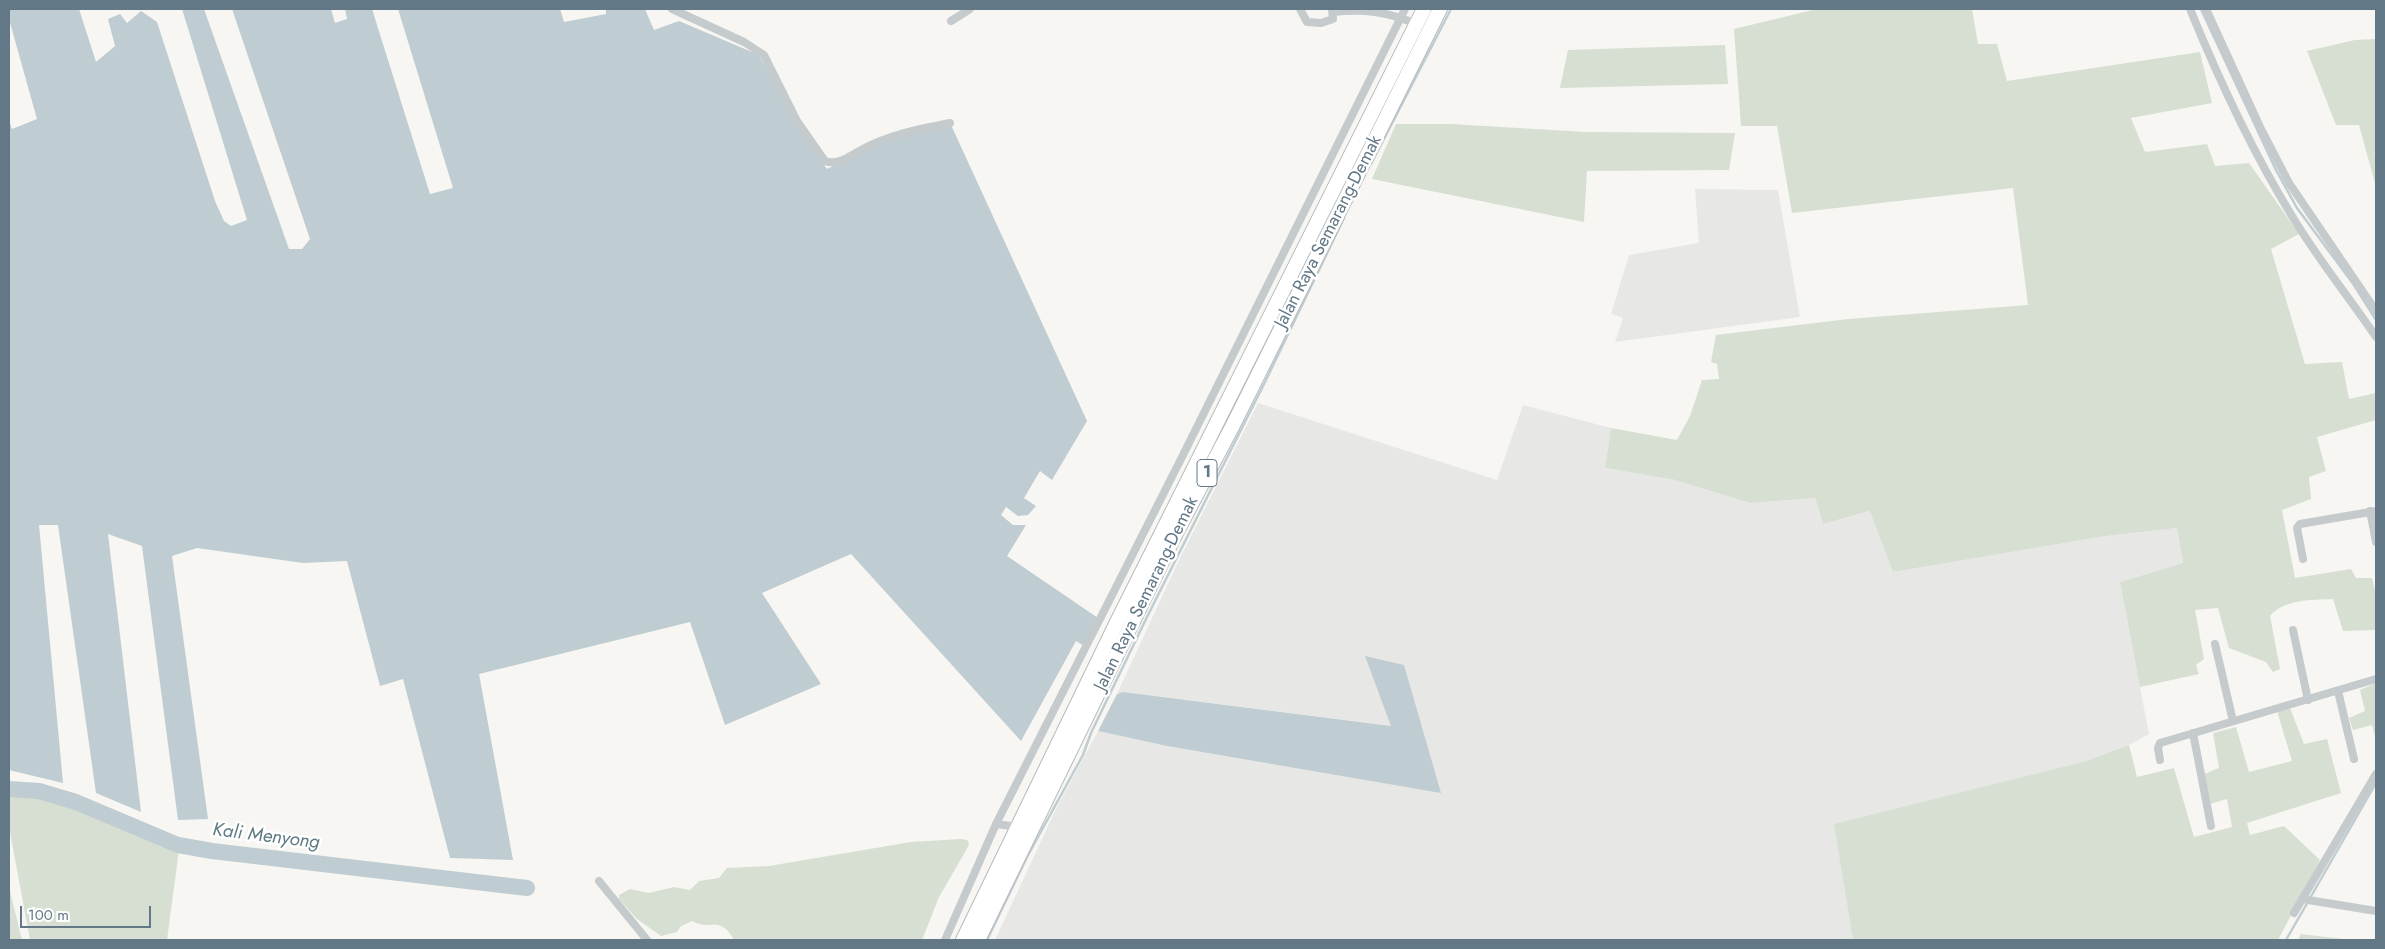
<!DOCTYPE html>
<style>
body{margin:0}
#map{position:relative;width:2385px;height:949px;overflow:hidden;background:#f7f6f2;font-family:Jost,sans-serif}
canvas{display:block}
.frame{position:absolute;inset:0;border:10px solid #627887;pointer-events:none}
.scale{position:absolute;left:20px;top:906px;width:131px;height:22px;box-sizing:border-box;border:2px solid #627887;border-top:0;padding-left:6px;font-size:15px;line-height:18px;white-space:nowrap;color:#627887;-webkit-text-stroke:4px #fff;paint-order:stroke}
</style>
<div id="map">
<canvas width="2385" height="949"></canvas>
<div class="frame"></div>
<div class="scale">100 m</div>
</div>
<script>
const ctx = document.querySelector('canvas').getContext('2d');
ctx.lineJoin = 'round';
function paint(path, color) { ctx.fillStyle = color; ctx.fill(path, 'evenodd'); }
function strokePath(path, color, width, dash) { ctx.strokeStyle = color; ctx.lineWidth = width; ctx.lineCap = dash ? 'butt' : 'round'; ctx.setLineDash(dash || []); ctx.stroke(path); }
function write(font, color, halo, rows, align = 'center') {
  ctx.font = font + ' Jost,sans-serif'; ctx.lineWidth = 5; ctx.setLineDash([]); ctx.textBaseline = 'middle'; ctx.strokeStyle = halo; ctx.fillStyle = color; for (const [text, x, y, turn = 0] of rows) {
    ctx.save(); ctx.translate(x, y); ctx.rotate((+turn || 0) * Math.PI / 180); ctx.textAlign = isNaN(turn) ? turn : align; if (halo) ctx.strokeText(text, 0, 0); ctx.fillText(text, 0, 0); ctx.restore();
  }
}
const built = new Path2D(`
 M 1695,189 L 1778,190 L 1800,317 L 1615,342 L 1623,318 L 1611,314 L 1629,255 L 1699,243 Z
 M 1258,403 L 1497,480 L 1523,405 L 1611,428 L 1605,468 L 1675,480 L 1750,503 L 1815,498 L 1823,524 L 1871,511 L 1893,572 L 2106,536 L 2177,528 L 2183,563 L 2120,582 L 2149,734 L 2129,745 L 2083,762 L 1852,937 L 1853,940 L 995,940 L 1055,811 L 1098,731 L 1167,746 L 1441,792 L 1392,726 L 1123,692 L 1117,694 L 1178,562 Z`);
const green = new Path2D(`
 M 1817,9 L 1972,9 L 1978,44 L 1997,44 L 2007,81 L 2200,52 L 2212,103 L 2131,118 L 2145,152 L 2207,144 L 2215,166 L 2249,163 L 2299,234 L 2271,249 L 2305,364 L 2342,362 L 2349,399 L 2376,393 L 2376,420 L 2317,437 L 2326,471 L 2309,477 L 2311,499 L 2282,510 L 2295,578 L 2351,569 L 2356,578 L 2372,578 L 2376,595 L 2376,630 L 2343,631 L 2333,599 C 2312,600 2284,599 2270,616 L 2280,669 L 2273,672 L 2266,662 L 2229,648 L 2218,608 L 2195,610 L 2204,659 L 2196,665 L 2199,674 L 2140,687 L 2120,582 L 2183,563 L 2177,528 L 2106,536 L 1893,572 L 1870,511 L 1823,524 L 1815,498 L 1750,503 L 1675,480 L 1605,468 L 1611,428 L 1677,440 L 1690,416 L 1702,380 L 1719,379 L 1717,364 L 1711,362 L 1716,335 L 1848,319 L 2028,305 L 2013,188 L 1792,213 L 1777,126 L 1741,126 L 1734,29 Z
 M 2376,39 L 2376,187 L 2359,125 L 2336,125 L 2307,51 L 2355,40 Z
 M 1725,45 L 1728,84 L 1560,88 L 1568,50 Z
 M 1396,124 L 1451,124 L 1586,132 L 1735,133 L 1729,170 L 1587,171 L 1584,222 L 1372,179 Z
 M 2376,683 L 2376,741 L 2372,725 L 2353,730 L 2349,718 L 2365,711 L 2360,690 Z
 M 2290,708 L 2304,744 L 2327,739 L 2341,793 L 2247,823 L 2250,835 L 2284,826 L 2320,860 L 2278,940 L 1853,940 L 1834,824 L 2083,762 L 2129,745 L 2137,777 L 2174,768 L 2194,837 L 2232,827 L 2227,799 L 2210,804 L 2204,774 L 2219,768 L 2213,733 L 2236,727 L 2249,772 L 2292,761 L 2277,711 Z
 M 9,795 L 39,796 L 71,806 L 115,826 L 179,850 L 167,940 L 30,940 L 9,827 Z
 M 961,839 L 967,840 L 969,843 L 968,847 L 939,897 L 922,940 L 734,940 C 719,914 712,932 692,921 L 681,926 L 677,932 L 661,936 L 637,919 L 619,899 L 619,895 L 630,889 L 649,893 L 674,887 L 690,890 L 699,881 L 719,878 L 727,868 L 769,866 L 911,842 Z
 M 9,890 L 10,891 L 22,940 L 9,940 Z
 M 2301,934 L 2353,940 L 2298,940 Z`);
const water = new Path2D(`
 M 9,9 L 79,9 L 96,62 L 115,46 L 108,19 L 120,14 L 127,23 L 141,11 L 157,22 L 215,201 L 224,221 L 231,226 L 247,220 L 182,9 L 204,9 L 289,249 L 302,249 L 310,239 L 232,9 L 331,9 L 335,23 L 347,19 L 345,9 L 372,9 L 430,194 L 453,188 L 398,9 L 560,9 L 564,22 L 606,14 L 606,9 L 645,9 L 654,30 L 679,21 L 759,55 L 790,110 L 792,120 L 827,169 L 867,149 L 906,134 L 951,125 L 1087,421 L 1052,480 L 1040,471 L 1024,498 L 1036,506 L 1028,515 L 1018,516 L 1006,507 L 1001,515 L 1013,525 L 1026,525 L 1007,556 L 1098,618 L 1084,646 L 1076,641 L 1021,741 L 851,554 L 762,593 L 821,684 L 725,725 L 690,622 L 479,674 L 513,860 L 450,858 L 403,679 L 380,686 L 347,561 L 303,563 L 197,548 L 172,556 L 208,819 L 178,820 L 142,546 L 108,534 L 141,812 L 96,793 L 58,525 L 39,525 L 63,783 L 9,770 L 9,120 L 12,129 L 37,119 L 9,19 Z
 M 1365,656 L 1404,665 L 1441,793 L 1167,746 L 1098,731 L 1117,694 L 1123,692 L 1391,726 Z`);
const stream = new Path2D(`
 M 2201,9 L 2276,170 L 2297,208 L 2354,285 L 2376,320
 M 1371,164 L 1451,9
 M 987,940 L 1027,857 L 1083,755 L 1091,733 L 1147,617 L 1265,382 L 1344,218
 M 2286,940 L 2376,783`);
const river = new Path2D(`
 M 9,789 L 39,791 L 76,802 L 178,845 L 212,851 L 527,888`);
const street = new Path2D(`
 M 672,9 L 744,42 L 764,55 L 797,121 L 825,161 C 838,166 849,156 861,150 C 888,135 919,129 950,123
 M 1300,9 L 1307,22 L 1321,23 L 1333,19 L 1332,9
 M 2190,9 C 2219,80 2252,151 2292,216 C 2317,258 2349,297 2376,337
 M 2206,9 L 2260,127 L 2289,183 L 2376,311
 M 1333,12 C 1364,9 1386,11 1416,24
 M 951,21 L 970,9
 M 2370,511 L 2376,542
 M 2303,559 L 2297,528 L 2300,524 L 2376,511
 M 2293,630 L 2308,700
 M 2215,644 L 2233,721
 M 2338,691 L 2354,759
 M 2193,733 L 2211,826
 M 2160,760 L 2158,748 L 2160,743 L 2376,679
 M 996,824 L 1018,827
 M 599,881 L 647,940
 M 2302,899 L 2376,911
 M 2294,913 L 2376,774
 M 945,940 L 996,824 L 1183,455 L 1405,9`);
const highway = new Path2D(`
 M 963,940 L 1117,622 L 1424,9
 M 978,940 L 1175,535 L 1232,427 L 1440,9`);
const shields = [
 [1207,473,20]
];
const shieldNames = [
 ["1",1207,473]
];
const streetNames = [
 ["Jalan Raya Semarang-Demak",1329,232,-63],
 ["Jalan Raya Semarang-Demak",1147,594,-64]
];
const waterNames = [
 ["Kali Menyong",266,837,7]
];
paint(built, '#e7e8e6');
paint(green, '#d7dfd3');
paint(water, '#bfccd1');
strokePath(stream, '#bfccd1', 2.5);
strokePath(river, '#bfccd1', 16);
strokePath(highway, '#b7bbbe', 16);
strokePath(street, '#c5cacd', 8);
strokePath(highway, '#fff', 14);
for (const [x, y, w] of shields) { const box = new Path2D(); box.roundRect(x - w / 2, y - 13.5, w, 27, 4); ctx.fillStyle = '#fff'; ctx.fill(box); strokePath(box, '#627887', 1); }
write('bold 16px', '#627887', null, shieldNames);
write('18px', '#627887', '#fff', streetNames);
write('italic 19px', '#5e7b83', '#fff', waterNames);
</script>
